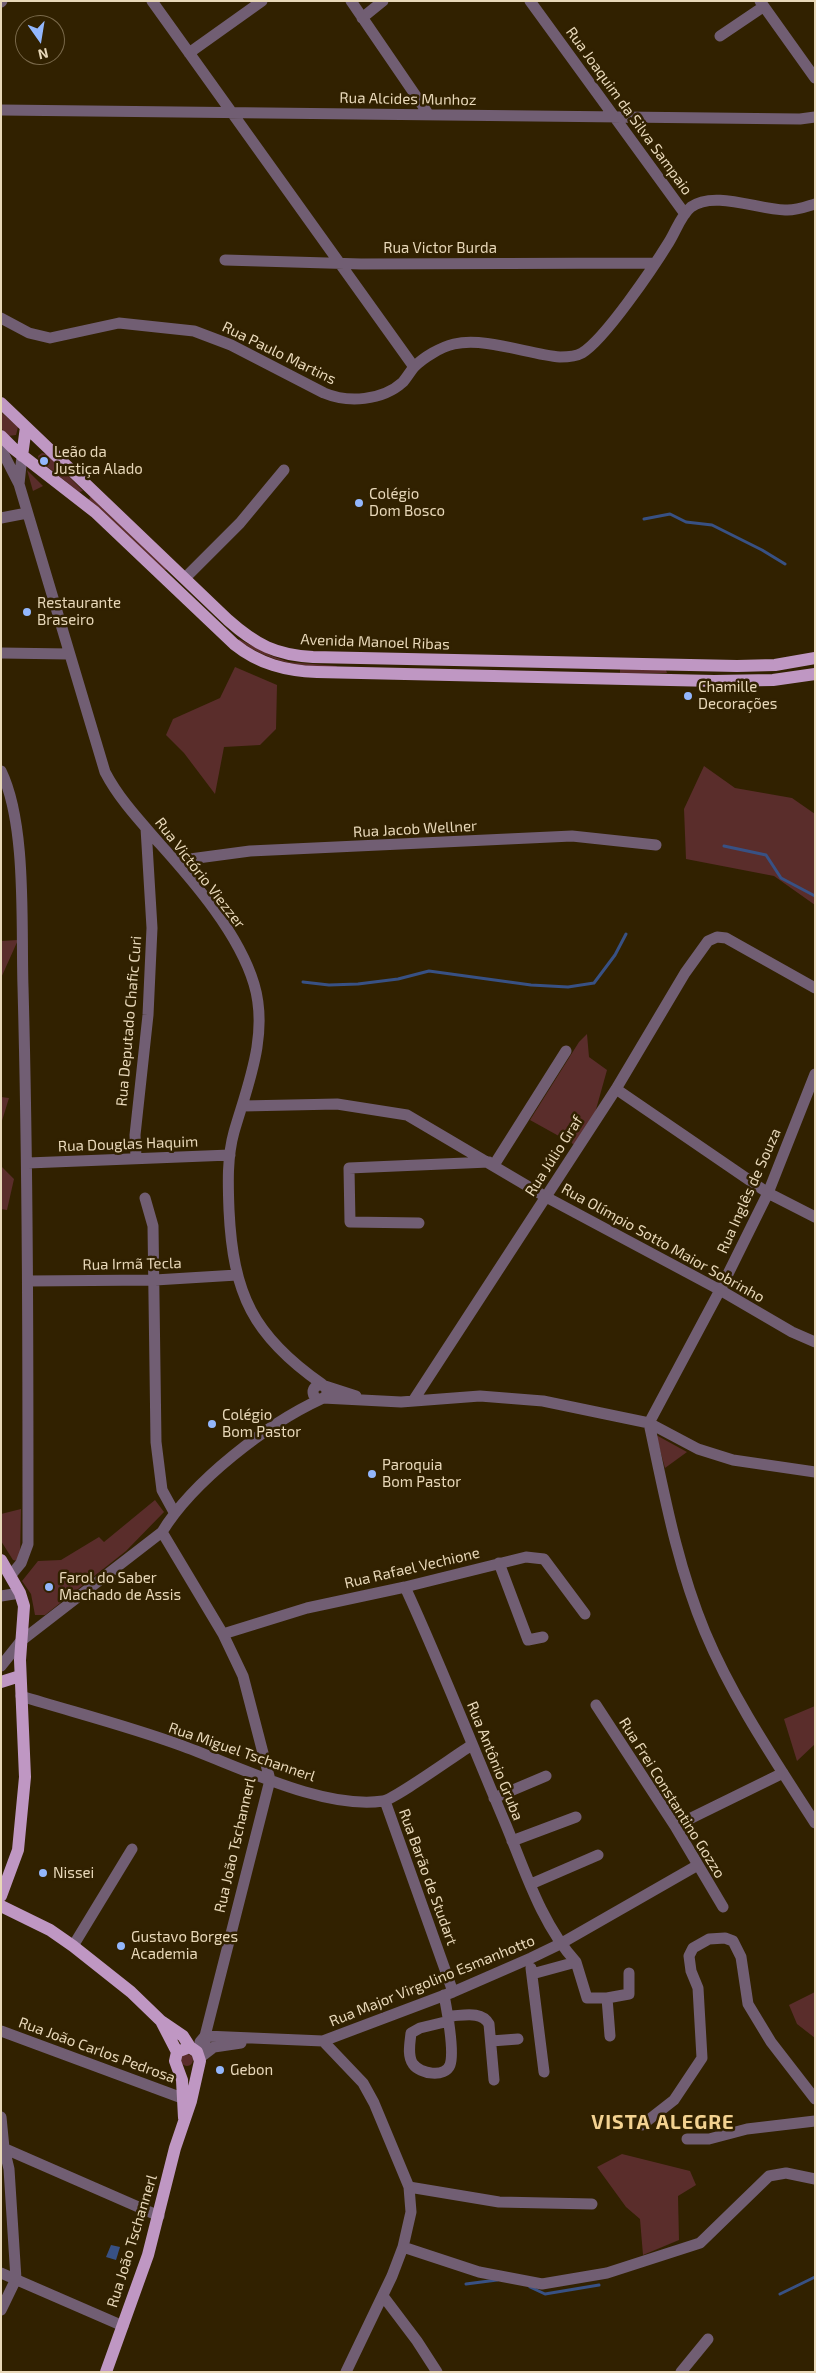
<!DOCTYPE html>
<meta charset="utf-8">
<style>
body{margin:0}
#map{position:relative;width:816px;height:2373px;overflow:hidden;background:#312100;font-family:"Exo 2",sans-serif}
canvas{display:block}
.frame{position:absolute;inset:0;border:2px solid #e8d8b9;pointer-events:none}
.north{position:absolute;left:15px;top:15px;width:50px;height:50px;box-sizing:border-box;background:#312100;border:1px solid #7a6a4a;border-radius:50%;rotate:167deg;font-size:14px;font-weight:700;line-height:20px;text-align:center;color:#e8d8b9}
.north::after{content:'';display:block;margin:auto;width:18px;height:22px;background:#93b7fd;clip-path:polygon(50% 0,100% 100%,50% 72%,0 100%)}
</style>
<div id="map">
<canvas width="816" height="2373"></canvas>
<div class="frame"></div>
<div class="north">N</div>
</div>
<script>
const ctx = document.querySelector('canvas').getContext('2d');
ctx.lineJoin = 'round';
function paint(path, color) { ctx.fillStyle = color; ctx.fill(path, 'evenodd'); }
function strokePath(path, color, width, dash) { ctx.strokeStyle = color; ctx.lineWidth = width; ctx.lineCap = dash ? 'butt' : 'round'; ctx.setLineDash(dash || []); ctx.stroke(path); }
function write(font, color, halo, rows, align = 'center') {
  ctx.font = font + ' "Exo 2",sans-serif'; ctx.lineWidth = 5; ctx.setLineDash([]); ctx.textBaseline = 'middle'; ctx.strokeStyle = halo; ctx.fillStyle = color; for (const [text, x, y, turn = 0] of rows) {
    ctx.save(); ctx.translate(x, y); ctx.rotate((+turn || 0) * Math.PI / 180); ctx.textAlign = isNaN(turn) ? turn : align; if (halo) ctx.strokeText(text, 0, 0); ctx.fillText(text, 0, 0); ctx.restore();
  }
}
const green = new Path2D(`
 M 1,412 L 18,427 L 16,435 L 8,436 L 1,428 Z
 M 42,453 L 47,454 L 83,491 L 79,492 L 39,460 L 38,456 Z
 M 27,470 L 43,486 L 33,491 Z
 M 90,497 L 92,497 L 167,569 L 164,571 L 89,500 Z
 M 239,639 L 272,656 L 289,662 L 337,666 L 336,668 C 293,665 276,664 239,641 Z
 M 235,667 L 277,685 L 276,729 L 260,745 L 224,747 L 215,794 L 184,753 L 166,735 L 173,719 L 220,698 Z
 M 620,669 L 666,670 L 667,673 L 620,673 Z
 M 704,766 L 735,788 L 792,798 L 815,814 L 815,905 L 774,876 L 686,859 L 684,809 Z
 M 18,940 L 1,978 L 1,941 Z
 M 587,1034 L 589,1057 L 607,1070 L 595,1113 L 575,1145 L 530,1120 L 579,1042 Z
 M 1,1097 L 9,1098 L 1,1124 Z
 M 1,1166 L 14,1179 L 7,1210 L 1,1209 Z
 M 656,1435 L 687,1452 L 665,1468 Z
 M 155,1500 L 164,1512 L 126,1551 L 45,1615 L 35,1615 L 31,1594 L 22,1581 L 38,1561 L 61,1560 L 99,1537 L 104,1542 Z
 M 21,1509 L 20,1556 L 17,1561 L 13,1560 L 1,1541 L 1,1514 Z
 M 815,1706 L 815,1744 L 797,1761 L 784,1719 Z
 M 815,1992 L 815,2038 L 797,2024 L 789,2005 Z
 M181 2060a6 6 0 1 1 12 0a6 6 0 1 1-12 0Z
 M 622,2154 L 690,2171 L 696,2185 L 678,2196 L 679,2240 L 643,2255 L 640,2219 L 626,2207 L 597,2167 Z`);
const water = new Path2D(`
 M 111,2245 L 120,2247 L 116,2260 L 106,2257 Z`);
const stream = new Path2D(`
 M 644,519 L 670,514 L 686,522 L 712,525 L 762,550 L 785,564
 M 724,846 L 766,855 L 781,878 L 815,896
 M 303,982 L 329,985 L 358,984 L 398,979 L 429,971 L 531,985 L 568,987 L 594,983 L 615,955 L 626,934
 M 466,2284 L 497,2280
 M 530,2287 L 545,2294 L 599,2285
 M 780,2294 L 815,2277`);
const minor = new Path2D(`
 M 152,1 L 414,367
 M 351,1 L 429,115
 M 530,1 L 685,214
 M 760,1 L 815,78
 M 1,2 L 2,1
 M 362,18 L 383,1
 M 720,36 L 763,7
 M 189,53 L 262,1
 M 1,110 L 800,119 L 815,117
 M 225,260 L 361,264 L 654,263
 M 1,318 L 29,333 L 50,338 L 119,323 L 194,331 L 231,345 L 324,393 C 348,403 382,401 403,382 C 407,377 410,372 414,367 C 424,357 441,347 454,344 C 485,337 528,354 560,357 C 567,357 575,357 582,353 C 605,339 653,268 669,242 C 676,231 681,215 691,207 C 714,190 759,210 785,210 C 795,211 805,207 815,204
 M 1,449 L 19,484 L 105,772 C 119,799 140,821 160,844 C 195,883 239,934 254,984 C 269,1034 248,1084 234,1132 C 227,1157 228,1184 229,1210 C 233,1294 253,1336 322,1384
 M 19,484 L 22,456
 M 1,518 L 27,513
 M 185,578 L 240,523 L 284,470
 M 1,653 L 69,654
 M 1,771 C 27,824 21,926 23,987 C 28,1173 28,1358 28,1544 L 21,1563 L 11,1575
 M 175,861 L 250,851 L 572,836 L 656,845
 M 616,1089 L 768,1193 L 815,1217
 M 243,1106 L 337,1104 L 407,1115 L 546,1197 L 720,1290 L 792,1332 L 815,1342
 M 136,1158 L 135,1135 L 148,1015 L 152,928 L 146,828
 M 28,1163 L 230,1155
 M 494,1165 L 566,1051
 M 145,1198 L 153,1226 L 156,1442 L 162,1490 L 174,1512
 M 419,1223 L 350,1222 L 349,1168 L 489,1162
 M 28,1281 L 155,1280 L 237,1275
 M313 1392a7 7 0 1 1 14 0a7 7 0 1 1-14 0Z
 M 325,1386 L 356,1396
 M 323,1398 L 401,1402 L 480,1396 L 543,1401 L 649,1423 L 698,1449 L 733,1460 L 815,1472
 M 413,1401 L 616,1089 L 685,973 L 708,941 L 717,937 L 726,938 L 815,988
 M 649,1423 C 664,1493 677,1565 705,1632 C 733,1699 776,1762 815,1823
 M 649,1423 L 720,1290 L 768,1193 L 815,1074
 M 162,1532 L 223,1634 L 243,1676 L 270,1780 L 205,2036 L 205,2052
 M 499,1563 L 528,1640 L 543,1637
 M 405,1587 C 441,1665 472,1745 506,1825 C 525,1871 542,1925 576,1962
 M 1,1596 L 20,1593
 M 223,1634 L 307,1608 L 405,1587 L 526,1557 L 544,1559 L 585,1614
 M 1,1666 L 21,1641 L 162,1532 C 193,1481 267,1424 321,1399
 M 21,1696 C 73,1712 128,1726 180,1745 C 236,1765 323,1810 383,1801 C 395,1799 457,1754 472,1745
 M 596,1705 L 675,1826 L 723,1907
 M 494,1798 L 546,1776
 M 385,1801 L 453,1992
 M 675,1826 L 783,1773
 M 512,1841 L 576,1817
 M 531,1884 L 598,1855
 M 73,1946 L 132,1849
 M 531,1968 L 544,2072
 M 532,1974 L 576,1962 L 587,1998 L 607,1998 L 629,1994 L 629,1973
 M 444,1995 C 447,2011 455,2051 450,2065 C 445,2078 420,2074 413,2064 C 407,2056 410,2043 411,2033 L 420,2028 L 449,2021
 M 607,1998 L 610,2036
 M 448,2016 C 462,2016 481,2010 489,2024 L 494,2080
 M 1,2031 L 182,2098
 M 323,2041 L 363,2083 L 374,2103 L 409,2187 L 411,2212 L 403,2247 L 392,2276 L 346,2372
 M 491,2041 L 518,2039
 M 200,2042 L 205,2036 L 323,2041 L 453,1992 L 531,1958 L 560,1944 L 698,1865
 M 201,2057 L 214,2047 L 241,2043
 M 1,2117 L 4,2148 L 9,2169 L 16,2279 L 1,2310
 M 642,2125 L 674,2100 L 702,2058 L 698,1988 L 691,1971 L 689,1956 L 693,1948 L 709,1939 L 725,1938 L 733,1941 L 741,1957 L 748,2004 L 771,2042 L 815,2099
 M 687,2139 L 709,2139 L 747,2129 L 815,2121
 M 1,2147 L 159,2216
 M 409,2187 L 499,2202 L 592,2204
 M 403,2247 L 479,2272 L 542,2284 L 607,2273 L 700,2243 L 769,2176 L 786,2173 L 815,2179
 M 1,2273 L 123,2326
 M 383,2296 L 417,2341 L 437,2372
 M 681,2372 L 708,2339`);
const major = new Path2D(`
 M 1,403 L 228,620 C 256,645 276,655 313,657 L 737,666 L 775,665 L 815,658
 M 1,436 L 14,449 L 95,512 L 234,644 C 259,664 286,671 317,672 L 714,681 L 773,680 L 815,674
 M 22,456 L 26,427
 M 1,1560 L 20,1593 L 24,1606 L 20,1660 L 25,1777 L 18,1850 L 1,1896
 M 1,1682 L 20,1676
 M 1,1906 L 50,1930 L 73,1946 L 131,1992 L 161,2021 L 183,2036 L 190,2047
 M 161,2021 L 177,2052
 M 106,2372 L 148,2255 L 175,2148 L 191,2101 L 200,2061 L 197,2052 L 190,2047 L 177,2052 L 175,2061 L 182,2080 L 184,2118`);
const markers = [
 [44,461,5,"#93b7fd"],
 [359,503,5,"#93b7fd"],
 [27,612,5,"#93b7fd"],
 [688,696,5,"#93b7fd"],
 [212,1424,5,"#93b7fd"],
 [372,1474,5,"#93b7fd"],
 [49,1587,5,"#93b7fd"],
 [43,1873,5,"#93b7fd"],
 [121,1946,5,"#93b7fd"],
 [220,2070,5,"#93b7fd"]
];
const streetNames = [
 ["Rua Alcides Munhoz",408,99,1],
 ["Rua Joaquim da Silva Sampaio",629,111,54],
 ["Rua Victor Burda",440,248],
 ["Rua Paulo Martins",279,353,26],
 ["Avenida Manoel Ribas",375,642,2],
 ["Rua Jacob Wellner",415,829,-3],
 ["Rua Victório Viezzer",200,873,52],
 ["Rua Deputado Chafic Curi",129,1021,-85],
 ["Rua Douglas Haquim",128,1144,-2],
 ["Rua Júlio Graf",554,1156,-57],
 ["Rua Inglês de Souza",749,1191,-66],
 ["Rua Olímpio Sotto Maior Sobrinho",663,1243,29],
 ["Rua Irmã Tecla",132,1264,-1],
 ["Rua Rafael Vechione",412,1568,-13],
 ["Rua Miguel Tschannerl",242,1752,19],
 ["Rua Antônio Gruba",495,1761,68],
 ["Rua Frei Constantino Gozzo",672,1798,58],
 ["Rua João Tschannerl",235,1845,-77],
 ["Rua Barão de Studart",428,1877,70],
 ["Rua Major Virgolino Esmanhotto",432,1981,-22],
 ["Rua João Carlos Pedrosa",97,2050,20],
 ["Rua João Tschannerl",132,2241,-73]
];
const poiNames = [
 ["Leão da",54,452],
 ["Justiça Alado",54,469],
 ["Colégio",369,494],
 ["Dom Bosco",369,511],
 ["Restaurante",37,603],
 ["Braseiro",37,620],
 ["Chamille",698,687],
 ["Decorações",698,704],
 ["Colégio",222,1415],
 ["Bom Pastor",222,1432],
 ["Paroquia",382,1465],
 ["Bom Pastor",382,1482],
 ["Farol do Saber",59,1578],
 ["Machado de Assis",59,1595],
 ["Nissei",53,1873],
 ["Gustavo Borges",131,1937],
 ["Academia",131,1954],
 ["Gebon",230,2070]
];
const districtNames = [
 ["VISTA ALEGRE",663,2122]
];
paint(green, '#5a2d2b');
paint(water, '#385184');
strokePath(stream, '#385184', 3);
strokePath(minor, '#715e73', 11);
strokePath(major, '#bf97c3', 12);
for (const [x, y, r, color] of markers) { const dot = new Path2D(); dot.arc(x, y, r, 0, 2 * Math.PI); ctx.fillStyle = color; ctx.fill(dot); strokePath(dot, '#312100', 2); }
write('15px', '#e8d8b9', '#312100', streetNames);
write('15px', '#e8d8b9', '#312100', poiNames, 'left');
ctx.letterSpacing = '1px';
write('bold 20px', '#f3d291', '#312100', districtNames);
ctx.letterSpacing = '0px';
</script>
